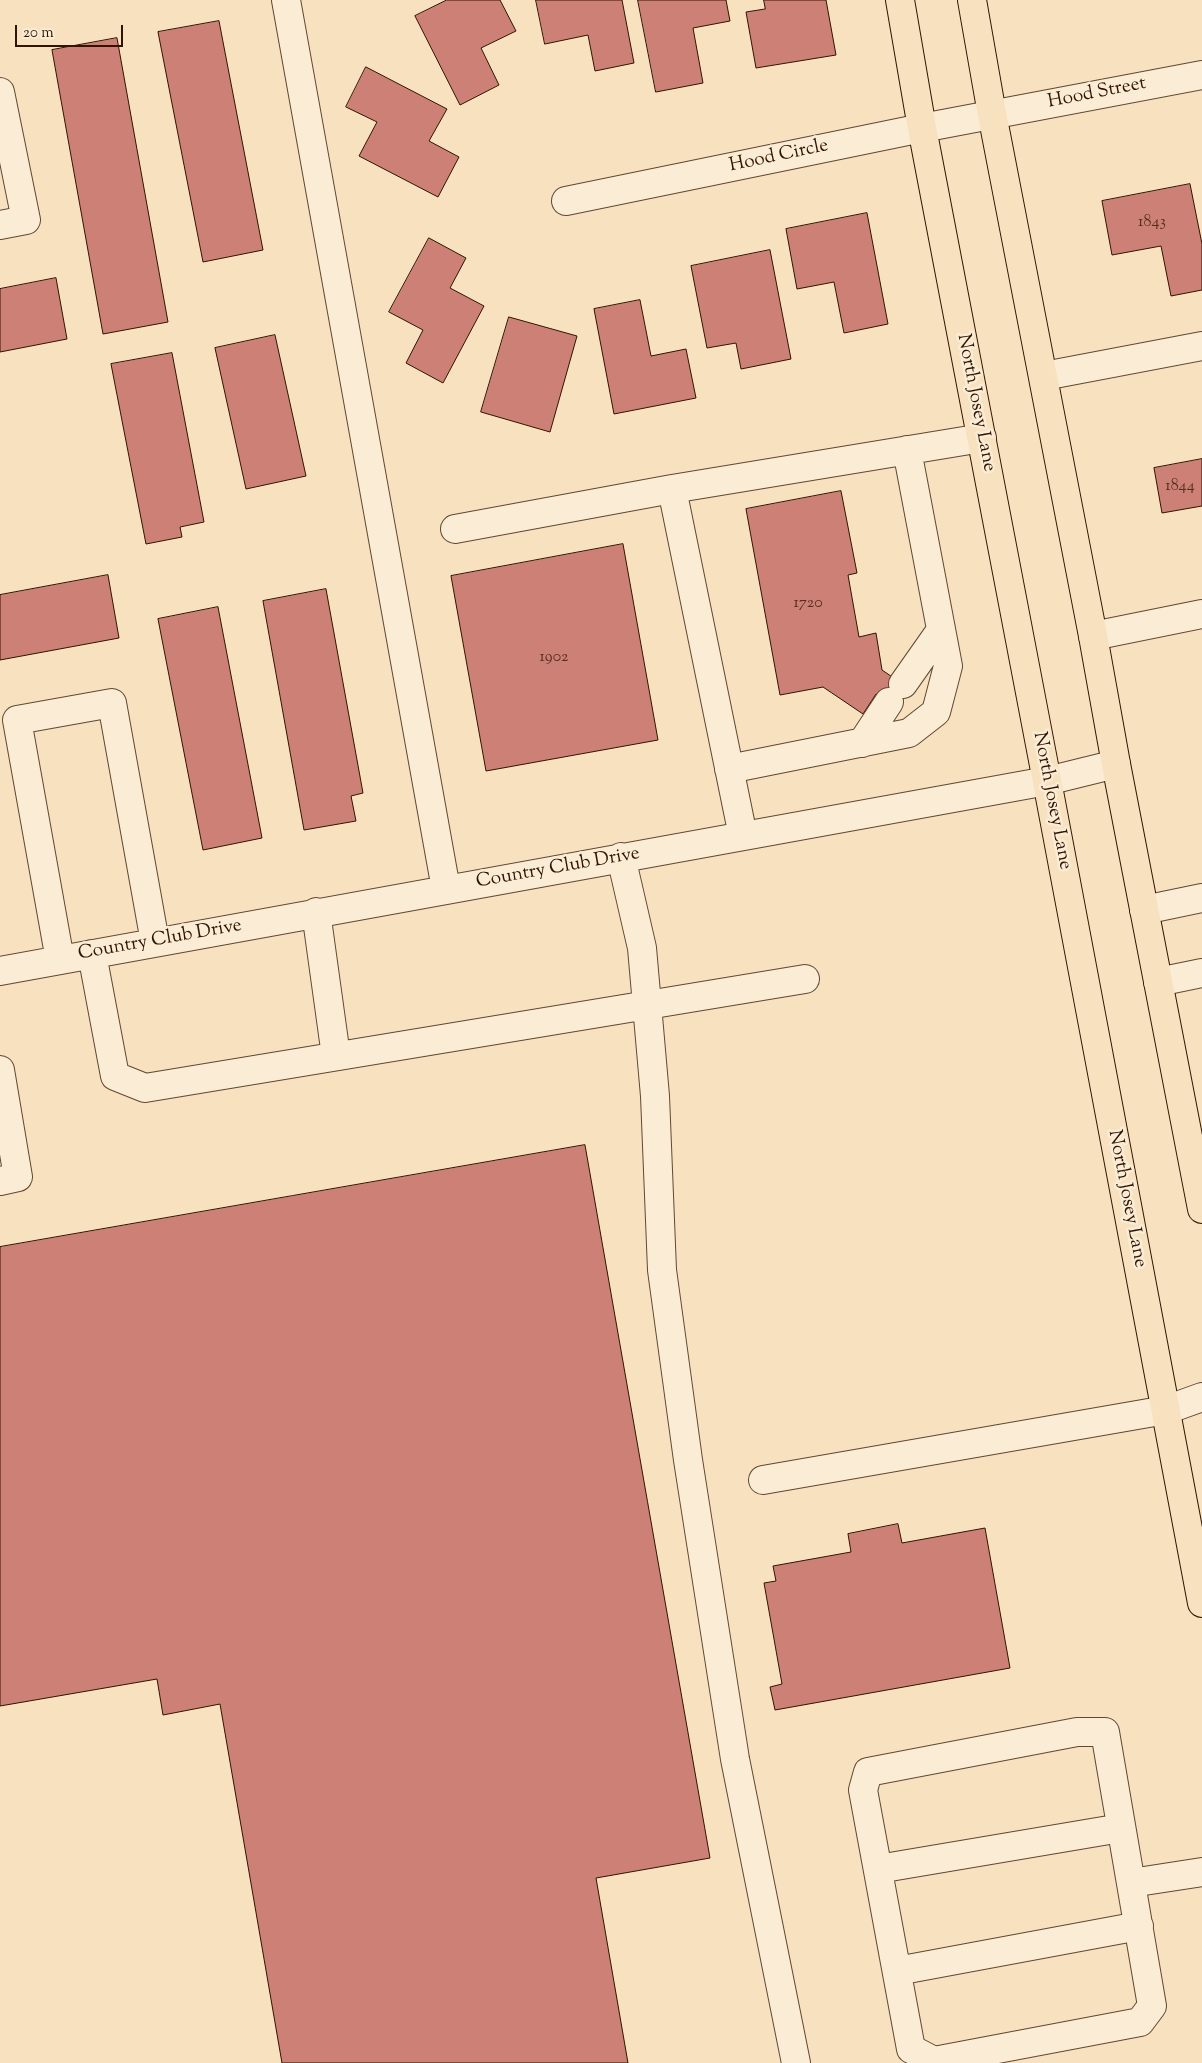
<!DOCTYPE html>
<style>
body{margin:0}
#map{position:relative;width:1202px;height:2063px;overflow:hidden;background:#f7e1be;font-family:"Sorts Mill Goudy",serif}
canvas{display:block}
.scale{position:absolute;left:15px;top:25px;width:108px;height:22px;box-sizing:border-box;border:2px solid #301403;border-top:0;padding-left:6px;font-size:15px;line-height:18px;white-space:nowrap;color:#301403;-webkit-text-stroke:4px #faecd5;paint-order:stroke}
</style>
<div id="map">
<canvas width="1202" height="2063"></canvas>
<div class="scale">20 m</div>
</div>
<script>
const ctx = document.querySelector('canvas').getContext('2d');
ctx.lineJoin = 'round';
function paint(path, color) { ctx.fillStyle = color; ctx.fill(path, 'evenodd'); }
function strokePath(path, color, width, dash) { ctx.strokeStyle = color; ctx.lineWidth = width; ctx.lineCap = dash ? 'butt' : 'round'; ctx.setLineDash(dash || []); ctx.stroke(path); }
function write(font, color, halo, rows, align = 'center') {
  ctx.font = font + ' "Sorts Mill Goudy",serif'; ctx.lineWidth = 5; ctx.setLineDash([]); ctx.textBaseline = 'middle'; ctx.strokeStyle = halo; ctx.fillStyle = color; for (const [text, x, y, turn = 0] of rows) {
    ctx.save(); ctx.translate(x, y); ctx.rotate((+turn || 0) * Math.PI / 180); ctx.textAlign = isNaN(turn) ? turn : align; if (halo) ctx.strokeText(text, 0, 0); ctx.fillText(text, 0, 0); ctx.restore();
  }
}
const building = new Path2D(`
 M 447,0 L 500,0 L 516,31 L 481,48 L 499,85 L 460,105 L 415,16 Z
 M 536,0 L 622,0 L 634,63 L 595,71 L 588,35 L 545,44 Z
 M 638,0 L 726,0 L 730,21 L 693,28 L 703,83 L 656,92 Z
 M 764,0 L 826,0 L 836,55 L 756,68 L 746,12 L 765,9 Z
 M 219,21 L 263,250 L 203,262 L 158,32 Z
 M 117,38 L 168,322 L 103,334 L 52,50 Z
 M 366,67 L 447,109 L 429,141 L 459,157 L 438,197 L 359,156 L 377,122 L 346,107 Z
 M 1190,184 L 1202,244 L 1202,290 L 1171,296 L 1161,246 L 1112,255 L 1102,201 Z
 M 867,213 L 888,324 L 844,333 L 834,282 L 797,289 L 786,229 Z
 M 429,238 L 466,258 L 450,288 L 484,306 L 443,383 L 406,363 L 423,330 L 389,312 Z
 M 770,250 L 791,359 L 741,369 L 736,343 L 707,348 L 691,266 Z
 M 56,278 L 67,339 L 0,352 L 0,289 Z
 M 640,300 L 651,356 L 686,349 L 696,398 L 614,414 L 594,309 Z
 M 509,317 L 577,336 L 550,432 L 481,412 Z
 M 275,335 L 306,476 L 246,489 L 215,348 Z
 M 172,353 L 204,522 L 180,527 L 182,537 L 146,544 L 111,364 Z
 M 1202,459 L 1202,506 L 1162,513 L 1154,468 Z
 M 841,491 L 857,573 L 848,575 L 859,637 L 876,633 L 882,670 L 907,687 L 895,706 L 876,694 L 863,714 L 823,687 L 780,695 L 746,509 Z
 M 623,544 L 658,740 L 486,771 L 451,576 Z
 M 108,575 L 119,638 L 0,660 L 0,595 Z
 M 326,589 L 363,793 L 351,796 L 356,821 L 304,830 L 263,601 Z
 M 218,607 L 262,838 L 203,850 L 158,619 Z
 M 585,1145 L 710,1858 L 596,1878 L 628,2063 L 282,2063 L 220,1704 L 163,1715 L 157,1679 L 0,1706 L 0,1247 Z
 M 898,1524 L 902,1543 L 985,1528 L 1010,1668 L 775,1710 L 770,1687 L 782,1684 L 764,1583 L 776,1581 L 773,1566 L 851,1552 L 848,1534 Z`);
const minor = new Path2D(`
 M 286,0 L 446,889
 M 0,92 L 26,220 L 0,225
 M 566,201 L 922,128 L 1202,75
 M 1044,376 L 1202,346
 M 672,489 L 982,438
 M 455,529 L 672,489 L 743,836
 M 1093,636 L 1202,614
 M 903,684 L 941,630
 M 862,743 L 889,702
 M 729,769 L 909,733 L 936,712 L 948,666 L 907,450
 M 621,857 L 642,948 L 655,1096 L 662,1270 L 688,1460 L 735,1759 L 796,2063
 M 1144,910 L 1202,898
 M 316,912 L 336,1056
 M 92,954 L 115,1076 L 145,1088 L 805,979
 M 60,960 L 17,720 L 112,703 L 155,942
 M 0,971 L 1047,781 L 1116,764
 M 1158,982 L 1202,973
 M 0,1070 L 18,1177 L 0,1181
 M 763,1480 L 1166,1410 L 1202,1397
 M 1077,1732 L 1105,1732 L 1152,2006 L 1140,2022 L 934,2061 L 911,2049 L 863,1790 L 868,1772 Z
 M 878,1869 L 1121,1828
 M 1131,1883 L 1202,1872
 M 897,1971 L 1139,1926`);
const major = new Path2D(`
 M 900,0 L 922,128 L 1047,781 L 1202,1603
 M 972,0 L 992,114 L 1093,636 L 1116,764 L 1202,1209`);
const numberNames = [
 ["1843",1152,223],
 ["1844",1180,487],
 ["1720",808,604],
 ["1902",554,658]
];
const streetNames = [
 ["Hood Street",1097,94,-11],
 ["Hood Circle",779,157,-12],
 ["North Josey Lane",975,403,79],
 ["North Josey Lane",1051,801,79],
 ["Country Club Drive",558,869,-10],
 ["Country Club Drive",160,941,-10],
 ["North Josey Lane",1126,1199,79]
];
paint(building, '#cc8076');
strokePath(building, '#301403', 1);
strokePath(minor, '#624732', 30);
strokePath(major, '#301403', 30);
strokePath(minor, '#faecd5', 28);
strokePath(major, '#f7e1be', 28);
write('16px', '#572f20', null, numberNames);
write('19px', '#301403', '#faecd5', streetNames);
</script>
